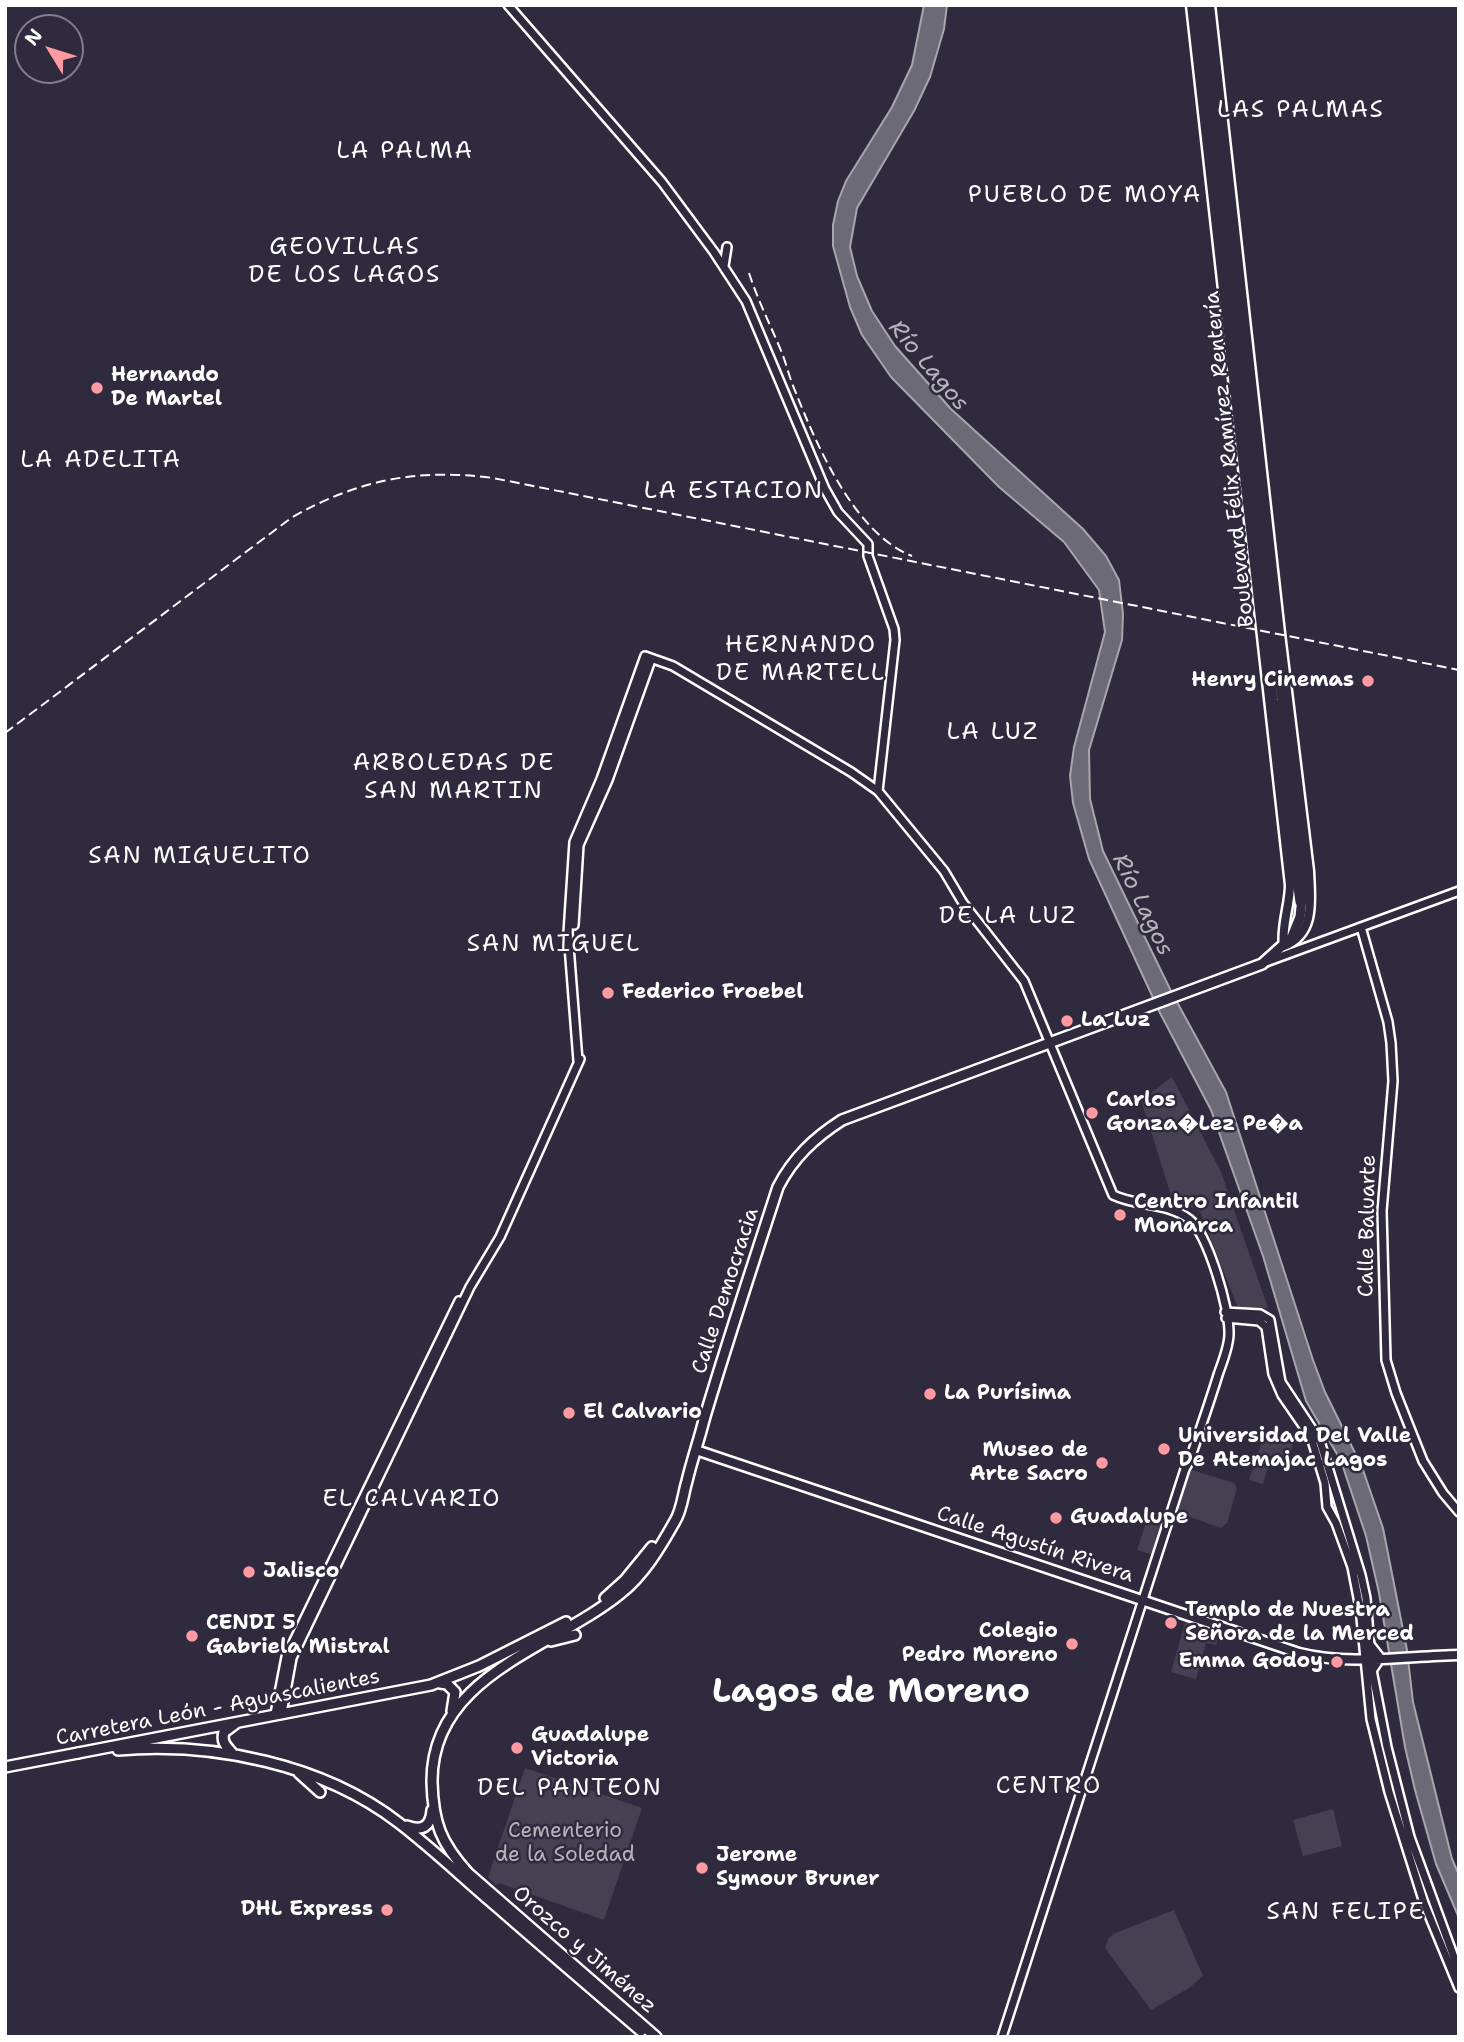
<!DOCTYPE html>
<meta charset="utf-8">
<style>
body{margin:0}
#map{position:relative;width:1464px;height:2042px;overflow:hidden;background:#2f2a3d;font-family:"Shantell Sans",sans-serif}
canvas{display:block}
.frame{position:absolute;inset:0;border:7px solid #fff;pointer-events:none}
.north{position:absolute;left:14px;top:14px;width:70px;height:70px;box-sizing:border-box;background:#2f2a3d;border:2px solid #827f8b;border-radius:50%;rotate:308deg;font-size:19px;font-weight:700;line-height:28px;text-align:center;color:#fff}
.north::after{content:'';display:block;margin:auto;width:24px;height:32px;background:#ff9aa2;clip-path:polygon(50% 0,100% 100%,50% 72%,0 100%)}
</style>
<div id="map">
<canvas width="1464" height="2042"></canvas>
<div class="frame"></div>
<div class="north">N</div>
</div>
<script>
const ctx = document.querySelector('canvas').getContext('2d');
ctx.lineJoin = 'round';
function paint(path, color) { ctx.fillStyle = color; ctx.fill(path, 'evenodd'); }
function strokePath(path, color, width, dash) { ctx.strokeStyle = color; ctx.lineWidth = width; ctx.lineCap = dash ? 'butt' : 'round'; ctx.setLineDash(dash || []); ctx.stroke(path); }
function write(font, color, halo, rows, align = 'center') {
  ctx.font = font + ' "Shantell Sans",sans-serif'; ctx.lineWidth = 5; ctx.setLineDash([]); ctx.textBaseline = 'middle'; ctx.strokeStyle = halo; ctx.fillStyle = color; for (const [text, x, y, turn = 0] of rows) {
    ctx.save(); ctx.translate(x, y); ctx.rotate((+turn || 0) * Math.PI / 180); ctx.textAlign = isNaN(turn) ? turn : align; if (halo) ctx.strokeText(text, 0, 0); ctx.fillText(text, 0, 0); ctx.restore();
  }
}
const green = new Path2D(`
 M 1172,1077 L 1221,1172 L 1268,1308 L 1238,1308 L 1200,1212 L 1171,1195 L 1141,1100 Z
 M 1264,1435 L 1293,1444 L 1286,1466 L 1270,1461 L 1263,1484 L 1249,1480 Z
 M 1192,1470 L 1234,1483 L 1237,1488 L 1227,1523 L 1221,1528 L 1179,1513 L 1175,1509 L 1187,1472 Z
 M 1149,1514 L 1164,1520 L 1153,1555 L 1137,1550 Z
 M 1186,1619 L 1220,1630 L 1216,1645 L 1206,1643 L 1196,1679 L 1171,1672 Z
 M 525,1768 L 642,1808 L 604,1920 L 499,1883 L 496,1885 L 488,1877 Z
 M 1333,1809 L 1342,1846 L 1303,1856 L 1293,1820 Z
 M 1174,1910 L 1203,1976 L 1189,1988 L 1151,2010 L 1105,1948 L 1108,1939 L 1113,1934 Z`);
const water = new Path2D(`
 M 924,5 L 947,5 L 944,29 L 930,77 L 914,111 L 857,208 L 850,247 L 857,276 L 872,311 L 895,346 L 951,409 L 1083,529 L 1106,556 L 1119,580 L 1123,614 L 1122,640 L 1089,750 L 1090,799 L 1103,851 L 1171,991 L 1226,1092 L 1313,1360 L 1325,1392 L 1362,1467 L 1383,1528 L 1407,1650 L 1413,1702 L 1452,1859 L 1459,1875 L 1459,1918 L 1436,1864 L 1415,1790 L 1405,1747 L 1379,1593 L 1366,1536 L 1341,1461 L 1306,1401 L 1263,1256 L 1211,1110 L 1160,1013 L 1089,859 L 1073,803 L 1070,776 L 1074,747 L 1105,632 L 1099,590 L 1064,542 L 999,487 L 891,377 L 862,335 L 850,307 L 833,246 L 833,225 L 838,201 L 846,181 L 892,107 L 912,65 Z`);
const tertiary = new Path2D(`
 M 508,5 L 662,182 L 714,252 L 746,301 L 825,489 L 838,512 L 868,544 L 868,556 L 894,629 L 895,640 L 878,791
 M 724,266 L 727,247
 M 574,925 L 579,845 L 608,780 L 651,660
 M 1361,927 L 1388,1022 L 1391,1043 L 1393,1081 L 1382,1211 L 1386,1360 L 1396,1393 L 1423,1461 L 1443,1493 L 1459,1512
 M 1266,962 L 1459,891
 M 578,1061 L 568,933 L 574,842 L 601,779 L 645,656 L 673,666 L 851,772 L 878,791 L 944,871 L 963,903 L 1024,981 L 1113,1195 C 1138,1207 1166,1202 1189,1219 C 1208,1234 1230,1310 1229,1334 C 1229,1347 1222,1363 1218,1375 C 1209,1404 1199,1433 1189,1462 L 1185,1469 L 1002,2037
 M 1225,1312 L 1260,1314 L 1270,1320 L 1281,1382 L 1320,1441 L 1361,1575 L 1366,1598 L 1372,1670 L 1387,1747 L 1410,1837 L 1459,1971
 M 1226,1318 L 1259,1321 L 1266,1327 L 1273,1374 L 1282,1395 L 1311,1437 L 1325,1483 L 1327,1507 L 1336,1523 L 1352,1567 L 1360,1608 L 1371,1719 L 1389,1792 L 1424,1903 L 1459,1988
 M 282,1713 L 292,1658 L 470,1287 L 500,1237 L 580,1059
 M 275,1714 L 286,1657 L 459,1301`);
const secondary = new Path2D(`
 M 1191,5 L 1290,885 C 1290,905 1281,927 1284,946 C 1316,933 1310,899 1309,871 L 1281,642 L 1210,5
 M 696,1450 L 1299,1653 C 1351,1666 1405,1656 1459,1655
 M 1369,1644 L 1380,1658 L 1372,1670`);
const primary = new Path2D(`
 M 5,1767 L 78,1753`);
const trunk = new Path2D(`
 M 1197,5 L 1273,700 L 1300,902
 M 605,1598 L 625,1580 L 652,1547
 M 551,1641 L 575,1635
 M 440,1683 L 447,1684 L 455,1692 L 452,1711
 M 118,1750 C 213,1742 323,1764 399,1823 C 433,1849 464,1879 496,1906 C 544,1948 592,1989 641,2031
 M 78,1753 L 431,1685 L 479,1666 L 566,1622
 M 233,1754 C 226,1746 221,1742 224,1732 L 235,1724
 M 299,1773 L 320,1792
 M 407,1826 C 422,1832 431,1826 432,1810
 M 656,2037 L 468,1873 C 441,1843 433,1823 432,1782 C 431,1675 554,1648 621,1593 C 644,1575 661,1546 675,1521 C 682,1510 683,1494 687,1481 C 692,1460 699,1440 704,1420 C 727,1342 753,1264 778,1187 C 793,1158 814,1138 842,1120 L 1262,964 L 1292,937 L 1300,917 L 1303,888 L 1205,5`);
const rail = new Path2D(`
 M 749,273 C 758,301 771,326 782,353 C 787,366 790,380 796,393 C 817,446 855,534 912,556
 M 5,733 L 291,518 C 357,480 417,468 493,478 L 1459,670`);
const markers = [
 [97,388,7,"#ff9aa2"],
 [1368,681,7,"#ff9aa2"],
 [608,993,7,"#ff9aa2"],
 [1067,1021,7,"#ff9aa2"],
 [1092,1113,7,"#ff9aa2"],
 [1120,1215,7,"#ff9aa2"],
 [930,1394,7,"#ff9aa2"],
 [569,1413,7,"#ff9aa2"],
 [1164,1449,7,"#ff9aa2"],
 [1102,1463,7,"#ff9aa2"],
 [1056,1518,7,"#ff9aa2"],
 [249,1572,7,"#ff9aa2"],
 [1171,1623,7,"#ff9aa2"],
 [192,1636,7,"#ff9aa2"],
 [1072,1644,7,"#ff9aa2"],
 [1337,1662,7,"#ff9aa2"],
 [517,1748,7,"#ff9aa2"],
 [702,1868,7,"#ff9aa2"],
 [387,1910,7,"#ff9aa2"]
];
const poiNames = [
 ["Hernando",111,376],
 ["De Martel",111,400],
 ["Henry Cinemas",1354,681,"right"],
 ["Federico Froebel",622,993],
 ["La Luz",1081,1021],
 ["Carlos",1106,1101],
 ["Gonza�Lez Pe�a",1106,1125],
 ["Centro Infantil",1134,1203],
 ["Monarca",1134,1227],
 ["La Purísima",944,1394],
 ["El Calvario",583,1413],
 ["Universidad Del Valle",1178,1437],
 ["De Atemajac Lagos",1178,1461],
 ["Museo de",1088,1451,"right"],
 ["Arte Sacro",1088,1475,"right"],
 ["Guadalupe",1070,1518],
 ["Jalisco",263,1572],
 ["Templo de Nuestra",1185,1611],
 ["Señora de la Merced",1185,1635],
 ["CENDI 5",206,1624],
 ["Gabriela Mistral",206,1648],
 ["Colegio",1058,1632,"right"],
 ["Pedro Moreno",1058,1656,"right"],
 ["Emma Godoy",1323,1662,"right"],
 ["Guadalupe",531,1736],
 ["Victoria",531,1760],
 ["Jerome",716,1856],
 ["Symour Bruner",716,1880],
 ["DHL Express",373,1910,"right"]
];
const streetNames = [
 ["Boulevard Félix Ramírez Rentería",1230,459,-96],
 ["Calle Baluarte",1368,1226,-89],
 ["Calle Democracia",726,1291,-72],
 ["Calle Agustín Rivera",1035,1545,18],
 ["Carretera León - Aguascalientes",218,1708,-11],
 ["Orozco y Jiménez",584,1950,41]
];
const parkNames = [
 ["Cementerio",565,1832],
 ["de la Soledad",565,1856]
];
const waterNames = [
 ["Río Lagos",928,366,50],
 ["Río Lagos",1142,905,64]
];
const quarterNames = [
 ["LAS PALMAS",1301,111],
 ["LA PALMA",405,152],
 ["PUEBLO DE MOYA",1085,196],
 ["GEOVILLAS",345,248],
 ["DE LOS LAGOS",345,276],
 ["LA ADELITA",101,461],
 ["LA ESTACION",734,492],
 ["HERNANDO",801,646],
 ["DE MARTELL",801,674],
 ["LA LUZ",993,733],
 ["ARBOLEDAS DE",454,764],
 ["SAN MARTIN",454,792],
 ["SAN MIGUELITO",200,857],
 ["DE LA LUZ",1008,917],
 ["SAN MIGUEL",554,945],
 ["EL CALVARIO",412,1500],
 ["CENTRO",1049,1787],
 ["DEL PANTEON",570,1789],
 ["SAN FELIPE",1346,1913]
];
const townNames = [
 ["Lagos de Moreno",871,1693]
];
paint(green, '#464152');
paint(water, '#6d6a77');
strokePath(water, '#a7a6ad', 2);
strokePath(tertiary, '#fff', 12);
strokePath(secondary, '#fff', 13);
strokePath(primary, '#fff', 14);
strokePath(trunk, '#fff', 14);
strokePath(tertiary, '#2f2a3d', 7);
strokePath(secondary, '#2f2a3d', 8);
strokePath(primary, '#2f2a3d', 9);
strokePath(trunk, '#2f2a3d', 9);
strokePath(rail, '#fff', 2, [10, 5]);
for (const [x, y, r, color] of markers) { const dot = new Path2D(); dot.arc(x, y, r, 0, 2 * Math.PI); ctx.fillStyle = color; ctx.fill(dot); strokePath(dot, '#2f2a3d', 2.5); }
write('bold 21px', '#fff', '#2f2a3d', poiNames, 'left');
write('21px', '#fff', '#2f2a3d', streetNames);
write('21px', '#b5b3ba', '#2f2a3d', parkNames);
write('italic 23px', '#b6b4bb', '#2f2a3d', waterNames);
ctx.letterSpacing = '2px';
write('24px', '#fff', '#2f2a3d', quarterNames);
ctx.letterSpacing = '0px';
write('bold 35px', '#fff', '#2f2a3d', townNames);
</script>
